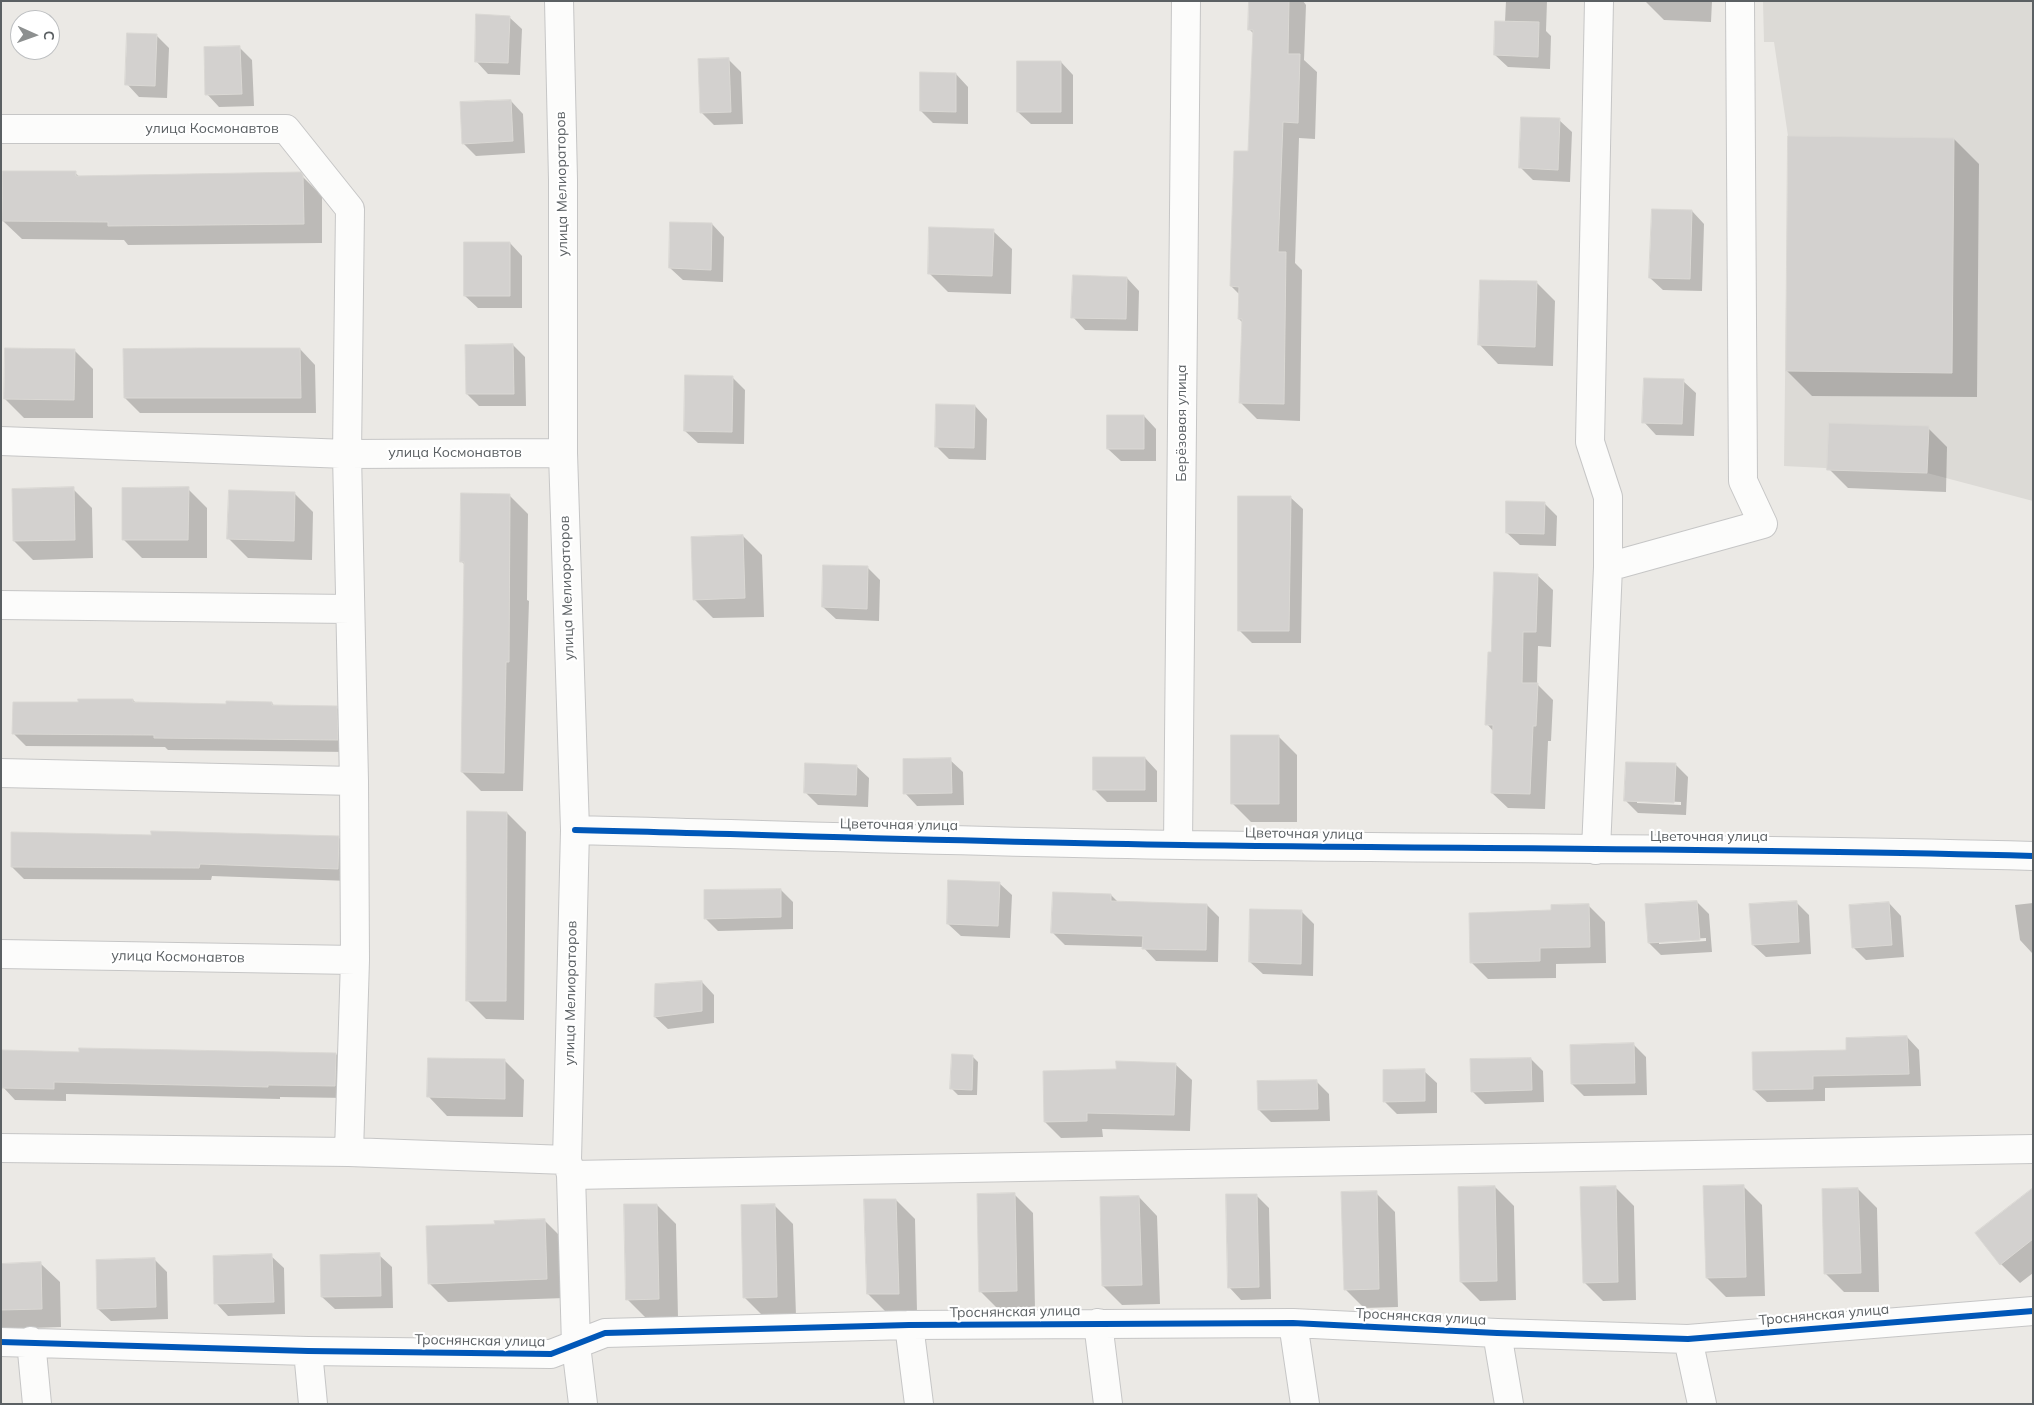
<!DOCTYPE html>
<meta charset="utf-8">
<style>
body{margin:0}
#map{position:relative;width:2034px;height:1405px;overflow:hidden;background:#ebe9e5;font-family:Mulish,sans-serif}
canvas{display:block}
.frame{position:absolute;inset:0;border:2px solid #5b6063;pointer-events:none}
.north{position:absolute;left:10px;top:10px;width:50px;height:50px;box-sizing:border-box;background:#fff;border:1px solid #bdbfc1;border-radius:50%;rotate:92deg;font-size:14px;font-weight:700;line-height:20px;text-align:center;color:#5b6063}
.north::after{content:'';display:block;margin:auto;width:18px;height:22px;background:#8d9090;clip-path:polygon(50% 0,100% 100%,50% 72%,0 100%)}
</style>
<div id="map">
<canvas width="2034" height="1405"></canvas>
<div class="frame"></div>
<div class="north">С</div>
</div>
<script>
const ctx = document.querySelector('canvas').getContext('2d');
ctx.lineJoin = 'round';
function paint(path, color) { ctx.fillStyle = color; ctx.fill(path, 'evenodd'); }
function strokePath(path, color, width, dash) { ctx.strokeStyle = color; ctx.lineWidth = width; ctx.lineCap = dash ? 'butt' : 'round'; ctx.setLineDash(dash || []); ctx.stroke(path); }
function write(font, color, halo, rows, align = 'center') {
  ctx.font = font + ' Mulish,sans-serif'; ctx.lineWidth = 4.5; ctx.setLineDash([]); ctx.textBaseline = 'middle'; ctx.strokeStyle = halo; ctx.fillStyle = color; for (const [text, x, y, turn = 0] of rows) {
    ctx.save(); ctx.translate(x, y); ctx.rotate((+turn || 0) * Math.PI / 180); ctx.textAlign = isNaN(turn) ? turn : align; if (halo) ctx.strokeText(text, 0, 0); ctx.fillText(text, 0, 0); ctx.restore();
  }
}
const industrial = new Path2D(`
 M 1763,1 L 2033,1 L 2033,501 L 1927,473 L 1784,466 L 1788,136 L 1774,42 L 1764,42 Z`);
const shadow = new Path2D(`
 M 1250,1 L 1303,1 L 1306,5 L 1304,60 L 1317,72 L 1315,139 L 1299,138 L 1295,263 L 1302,270 L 1300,421 L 1257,419 L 1240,402 L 1243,323 L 1239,319 L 1240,295 L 1231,286 L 1250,153 L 1254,34 L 1249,29 Z
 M 1506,1 L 1547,1 L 1546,31 L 1551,36 L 1550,69 L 1508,67 L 1495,55 L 1505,22 Z
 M 1645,1 L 1712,1 L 1711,22 L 1664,20 Z
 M 509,17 L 522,29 L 520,75 L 488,74 L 476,61 Z
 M 156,35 L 169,48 L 167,98 L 139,97 L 127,84 Z
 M 239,47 L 252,60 L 254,106 L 219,107 L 207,94 Z
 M 728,59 L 741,72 L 743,124 L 714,125 L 701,112 Z
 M 1061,62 L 1073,75 L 1073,124 L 1031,124 L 1018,112 Z
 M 956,74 L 968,87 L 968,124 L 933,123 L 921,111 Z
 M 511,101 L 523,114 L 525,153 L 476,156 L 463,143 Z
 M 1559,120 L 1572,132 L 1570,182 L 1533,180 L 1521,168 Z
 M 1954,139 L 1979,164 L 1977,397 L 1812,396 L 1787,371 Z
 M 75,173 L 80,177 L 300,174 L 322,196 L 322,243 L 128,245 L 124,240 L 22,239 L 3,221 Z
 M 1692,211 L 1704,224 L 1702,291 L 1663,290 L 1650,278 Z
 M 712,224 L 724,237 L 723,282 L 683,280 L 670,268 Z
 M 993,231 L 1012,249 L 1011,294 L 948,292 L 929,273 Z
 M 510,243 L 522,256 L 522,308 L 478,308 L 465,296 Z
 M 1127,278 L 1139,291 L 1138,331 L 1085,330 L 1073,317 Z
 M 1536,282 L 1555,301 L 1553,366 L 1498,364 L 1480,345 Z
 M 513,345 L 525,357 L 526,406 L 479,406 L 467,394 Z
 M 300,349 L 315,365 L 316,413 L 140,413 L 125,398 Z
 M 74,350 L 93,369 L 93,418 L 24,418 L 5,399 Z
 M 733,378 L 745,390 L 744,444 L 698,443 L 685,431 Z
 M 1683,381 L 1696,393 L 1694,436 L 1656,435 L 1644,422 Z
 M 975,406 L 987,419 L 986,460 L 949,459 L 937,447 Z
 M 1144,416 L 1156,429 L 1156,461 L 1121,461 L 1108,449 Z
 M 1928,428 L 1947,447 L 1946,492 L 1848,488 L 1829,469 Z
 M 73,489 L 92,508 L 93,558 L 33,560 L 14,541 Z
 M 188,489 L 207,508 L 207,558 L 142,558 L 123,539 Z
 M 294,493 L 313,512 L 312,560 L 248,558 L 229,539 Z
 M 509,495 L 528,514 L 527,600 L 529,601 L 523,791 L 481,791 L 462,772 L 465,565 L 461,561 Z
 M 1290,497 L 1303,509 L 1301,643 L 1252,643 L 1240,631 Z
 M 1545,504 L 1557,516 L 1556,546 L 1520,545 L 1507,533 Z
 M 743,536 L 762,555 L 764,617 L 713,618 L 694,599 Z
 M 868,568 L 880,580 L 879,621 L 836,619 L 823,607 Z
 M 1537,575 L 1553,590 L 1551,647 L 1538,646 L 1537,684 L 1553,700 L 1551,741 L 1548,741 L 1545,809 L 1508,808 L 1492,793 L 1494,732 L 1487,724 L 1492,653 Z
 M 133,700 L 137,704 L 228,705 L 272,703 L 275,707 L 336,707 L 349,720 L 350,752 L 168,750 L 165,747 L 26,746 L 14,734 L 79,704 Z
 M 1278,736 L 1297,755 L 1297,822 L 1251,822 L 1232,803 Z
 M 1145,758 L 1157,771 L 1157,802 L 1107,802 L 1094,789 Z
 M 950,760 L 963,772 L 964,805 L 917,806 L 905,793 Z
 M 1675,764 L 1688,777 L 1686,815 L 1638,813 L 1626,801 ZM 1637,800 L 1681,802 L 1681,805 L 1637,803 Z
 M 856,766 L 869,778 L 868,807 L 818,805 L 806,793 Z
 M 507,813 L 526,832 L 524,1020 L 486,1019 L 467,1000 Z
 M 152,836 L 338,837 L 351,849 L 350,881 L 212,876 L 211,880 L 24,879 L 12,867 Z
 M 999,883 L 1012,895 L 1010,938 L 961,936 L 948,924 Z
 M 781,890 L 793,902 L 793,929 L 718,931 L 705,918 Z
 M 1111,895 L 1118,902 L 1207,905 L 1219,917 L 1218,962 L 1156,961 L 1143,947 L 1065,945 L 1052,932 Z
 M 1697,902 L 1709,914 L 1712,952 L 1661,955 L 1649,943 ZM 1706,938 L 1706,941 L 1659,944 L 1659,941 Z
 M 1796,902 L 1809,915 L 1811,954 L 1766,957 L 1753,945 Z
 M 1889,903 L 1901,916 L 1904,957 L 1866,960 L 1853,947 Z
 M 2033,903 L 2033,953 L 2032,953 L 2020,940 L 2015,905 Z
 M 1588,905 L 1605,922 L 1606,963 L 1556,964 L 1556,978 L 1488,979 L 1471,962 L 1552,912 Z
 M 1302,912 L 1314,924 L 1313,976 L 1263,974 L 1250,962 Z
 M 702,982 L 714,995 L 714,1023 L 668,1029 L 655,1017 Z
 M 1907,1037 L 1919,1050 L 1921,1086 L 1825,1088 L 1825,1101 L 1767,1102 L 1754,1090 L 1848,1051 Z
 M 1634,1045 L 1646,1057 L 1647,1095 L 1584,1096 L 1572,1084 Z
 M 3,1052 L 336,1054 L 348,1067 L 347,1098 L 280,1097 L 280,1099 L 66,1094 L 66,1101 L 15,1100 L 3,1087 Z
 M 972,1056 L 978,1062 L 977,1095 L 958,1095 L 952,1089 Z
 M 1531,1059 L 1543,1071 L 1544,1102 L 1485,1104 L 1472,1091 Z
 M 505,1061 L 524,1080 L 523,1117 L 447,1116 L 429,1097 Z
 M 1175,1064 L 1192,1080 L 1190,1131 L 1102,1129 L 1103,1137 L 1061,1138 L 1045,1122 Z
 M 1424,1071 L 1437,1083 L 1437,1113 L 1397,1114 L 1385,1102 Z
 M 1316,1081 L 1329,1094 L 1330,1121 L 1271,1122 L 1259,1110 Z
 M 1743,1186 L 1762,1205 L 1765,1296 L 1726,1297 L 1707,1278 Z
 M 1495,1187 L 1514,1206 L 1516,1300 L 1480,1301 L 1461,1282 Z
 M 1615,1187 L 1634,1206 L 1636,1300 L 1603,1301 L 1584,1282 Z
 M 1858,1189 L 1877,1208 L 1879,1292 L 1844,1292 L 1825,1273 Z
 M 2033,1190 L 2033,1273 L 2020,1283 L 2001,1264 Z
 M 1376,1193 L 1395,1212 L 1398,1307 L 1364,1308 L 1345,1289 Z
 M 1014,1194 L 1033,1213 L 1035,1309 L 999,1310 L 980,1291 Z
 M 1256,1195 L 1269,1208 L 1271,1299 L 1241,1300 L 1229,1287 Z
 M 1139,1197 L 1157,1216 L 1160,1304 L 1122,1305 L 1103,1286 Z
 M 896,1200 L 915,1219 L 917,1312 L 887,1313 L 868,1294 Z
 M 657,1205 L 676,1224 L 678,1318 L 646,1318 L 627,1299 Z
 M 774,1205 L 793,1224 L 796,1316 L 763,1316 L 744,1297 Z
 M 544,1220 L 563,1239 L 565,1298 L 448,1302 L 429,1283 L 496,1225 Z
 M 379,1255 L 392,1267 L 393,1308 L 335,1309 L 322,1297 Z
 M 271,1256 L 284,1268 L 285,1314 L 228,1316 L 216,1303 Z
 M 155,1260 L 167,1272 L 168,1319 L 111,1321 L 98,1309 Z
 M 41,1264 L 60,1282 L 61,1327 L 1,1329 L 1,1265 Z`);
const building = new Path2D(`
 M 1249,1 L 1289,1 L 1288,54 L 1300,54 L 1298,123 L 1283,122 L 1278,252 L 1286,252 L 1284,404 L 1239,403 L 1242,319 L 1238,319 L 1239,287 L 1230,286 L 1231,250 L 1234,151 L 1248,151 L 1253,30 L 1248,30 Z
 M 476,14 L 510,16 L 508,63 L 475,62 Z
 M 1495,21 L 1539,22 L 1538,57 L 1494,55 Z
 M 127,33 L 157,34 L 155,86 L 125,85 Z
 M 240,46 L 242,94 L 205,95 L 204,47 Z
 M 729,58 L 731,112 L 700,113 L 698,59 Z
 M 1017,61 L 1061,61 L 1061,112 L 1017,112 Z
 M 920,72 L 956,73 L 956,112 L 920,111 Z
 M 511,100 L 513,141 L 462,144 L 460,102 Z
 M 1521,117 L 1560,118 L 1558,170 L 1519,168 Z
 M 1788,136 L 1954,138 L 1952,373 L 1786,371 Z
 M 3,171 L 76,171 L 76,176 L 301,172 L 303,175 L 304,224 L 108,226 L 108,222 L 2,221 Z
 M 1652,209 L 1692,210 L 1690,279 L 1649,278 Z
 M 670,222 L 712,223 L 711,270 L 669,268 Z
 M 929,227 L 994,229 L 992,276 L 928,274 Z
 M 464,242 L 510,242 L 510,296 L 464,296 Z
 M 1073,275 L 1127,277 L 1126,319 L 1071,318 Z
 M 1480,280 L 1537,281 L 1535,347 L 1478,345 Z
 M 513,344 L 514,394 L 466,394 L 465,345 Z
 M 5,348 L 75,349 L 74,400 L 4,399 Z
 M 198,348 L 300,348 L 301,398 L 124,398 L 123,349 Z
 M 685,375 L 733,376 L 732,432 L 684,431 Z
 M 1644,378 L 1684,379 L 1682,424 L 1642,423 Z
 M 936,404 L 975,405 L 974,448 L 935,447 Z
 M 1107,415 L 1144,415 L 1144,449 L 1107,449 Z
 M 1829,423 L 1929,426 L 1927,473 L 1827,470 Z
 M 74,487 L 75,540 L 13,541 L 12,489 Z
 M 189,487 L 188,540 L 122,540 L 122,488 Z
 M 229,490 L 295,492 L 294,541 L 227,539 Z
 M 461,493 L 510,494 L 509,662 L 506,662 L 504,773 L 461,772 L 464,562 L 460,562 Z
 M 1238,496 L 1291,496 L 1289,631 L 1238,631 Z
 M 1506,501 L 1545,502 L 1544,534 L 1506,533 Z
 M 743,535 L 745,598 L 693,600 L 691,537 Z
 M 823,565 L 868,566 L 867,609 L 822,607 Z
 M 1494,572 L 1538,574 L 1536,632 L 1523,632 L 1522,683 L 1538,683 L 1536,726 L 1533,726 L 1530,794 L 1491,793 L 1493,725 L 1485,725 L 1488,652 L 1491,652 Z
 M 78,699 L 133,699 L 133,702 L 226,704 L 226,701 L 272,702 L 272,705 L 337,706 L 338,740 L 154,738 L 154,735 L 12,734 L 13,702 L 78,702 Z
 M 1231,735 L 1279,735 L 1279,804 L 1231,804 Z
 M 1093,757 L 1145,757 L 1145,790 L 1093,790 Z
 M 951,758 L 952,793 L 903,794 L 903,759 Z
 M 1626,762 L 1676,763 L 1674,803 L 1624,801 Z
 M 805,763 L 857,765 L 856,795 L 804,793 Z
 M 467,811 L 507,812 L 506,1001 L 466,1001 Z
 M 151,831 L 339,836 L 338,869 L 200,864 L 199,868 L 11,867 L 11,832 L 151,835 Z
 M 948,880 L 1000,882 L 998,926 L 947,924 Z
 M 781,889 L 781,917 L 704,919 L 704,890 Z
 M 1053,892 L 1111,894 L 1111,901 L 1207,904 L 1206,950 L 1142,949 L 1143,936 L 1051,933 Z
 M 1697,901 L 1700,940 L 1648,943 L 1645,904 Z
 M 1797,901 L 1799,942 L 1752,945 L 1749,904 Z
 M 1889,902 L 1892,945 L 1852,948 L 1849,905 Z
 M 1589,904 L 1590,947 L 1540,948 L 1540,961 L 1470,963 L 1469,913 L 1551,910 L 1551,905 Z
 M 1250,909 L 1302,910 L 1301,964 L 1249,962 Z
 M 702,981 L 702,1011 L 654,1017 L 655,984 Z
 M 1907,1036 L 1909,1074 L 1813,1076 L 1813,1089 L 1753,1090 L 1752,1052 L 1846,1050 L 1846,1038 Z
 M 1634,1043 L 1635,1083 L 1571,1084 L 1570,1045 Z
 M 79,1048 L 336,1053 L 335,1086 L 268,1085 L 268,1087 L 54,1082 L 54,1089 L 2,1088 L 2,1050 L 79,1052 Z
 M 952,1054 L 973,1055 L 972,1090 L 950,1089 Z
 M 428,1058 L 505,1059 L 505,1099 L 427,1097 Z
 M 1531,1058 L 1532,1090 L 1471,1092 L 1470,1059 Z
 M 1116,1061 L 1176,1063 L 1174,1115 L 1087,1113 L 1087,1121 L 1044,1122 L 1043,1071 L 1116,1069 Z
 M 1425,1069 L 1425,1101 L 1383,1102 L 1383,1070 Z
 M 1317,1080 L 1318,1109 L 1258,1110 L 1257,1081 Z
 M 1744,1185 L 1746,1277 L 1706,1278 L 1703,1186 Z
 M 1495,1186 L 1497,1281 L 1460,1282 L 1458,1187 Z
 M 1616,1186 L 1618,1282 L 1583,1283 L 1580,1187 Z
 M 1858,1188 L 1861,1273 L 1824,1274 L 1822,1189 Z
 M 2033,1188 L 2033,1239 L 2000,1265 L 1975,1233 Z
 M 1377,1191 L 1379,1289 L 1344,1290 L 1341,1192 Z
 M 1015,1193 L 1017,1291 L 979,1292 L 977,1194 Z
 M 1226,1194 L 1257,1194 L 1259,1287 L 1228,1288 Z
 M 1139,1196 L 1142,1285 L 1102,1286 L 1100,1197 Z
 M 864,1199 L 896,1199 L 899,1294 L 867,1294 Z
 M 624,1204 L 657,1204 L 659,1299 L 626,1300 Z
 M 775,1204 L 777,1297 L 743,1298 L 741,1205 Z
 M 545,1219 L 547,1279 L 428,1284 L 426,1226 L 495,1224 L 494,1221 Z
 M 380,1253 L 381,1296 L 321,1297 L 320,1255 Z
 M 272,1254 L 274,1302 L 214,1304 L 213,1256 Z
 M 155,1258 L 156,1307 L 97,1309 L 96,1260 Z
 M 41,1262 L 42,1309 L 1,1310 L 1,1264 Z`);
const minor = new Path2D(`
 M 559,1 L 563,180 L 563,453 L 575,830 L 567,1160 L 571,1175
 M 1,129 L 286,129 L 350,209 L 347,454 L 354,781
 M 1,441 L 347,454 L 563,453
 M 1608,567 L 1763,524 L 1743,481 L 1740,1
 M 1,605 L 350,609
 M 1,773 L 354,781 L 355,960 L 349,1152
 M 575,830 C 778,835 980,842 1183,845 C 1466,849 1750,848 2033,856
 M 1178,845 L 1186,1
 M 1596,850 L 1608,567 L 1608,497 L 1590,442 L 1599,1
 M 1,954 L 355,960
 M 1,1148 L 349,1152 L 567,1160
 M 1098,1323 L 1108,1404
 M 1293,1323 L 1305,1404
 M 909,1325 L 919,1404
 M 1497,1333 L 1509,1404
 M 1688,1339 L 1702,1404
 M 31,1341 L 37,1404
 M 1,1342 L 308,1351 L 551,1354 L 605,1333 L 909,1325 L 1293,1323 L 1497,1333 L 1688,1339 L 2033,1311
 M 308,1351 L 313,1404
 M 583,1404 L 576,1345 L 571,1175 L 2033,1149`);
const cycleway = new Path2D(`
 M 575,830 C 778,835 980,842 1183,845 C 1466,849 1750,848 2033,856
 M 1,1342 L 308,1351 L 551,1354 L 605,1333 L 909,1325 L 1293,1323 L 1497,1333 L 1688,1339 L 2033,1311`);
const streetNames = [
 ["улица Космонавтов",212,129],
 ["улица Мелиораторов",562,184,-91],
 ["Берёзовая улица",1182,423,-90],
 ["улица Космонавтов",455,453],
 ["улица Мелиораторов",567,588,-92],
 ["Цветочная улица",899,825,1],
 ["Цветочная улица",1304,834,1],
 ["Цветочная улица",1709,837],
 ["улица Космонавтов",178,957,1],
 ["улица Мелиораторов",571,993,-89],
 ["Троснянская улица",1015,1312,-1],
 ["Троснянская улица",1824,1315,-5],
 ["Троснянская улица",1421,1317,3],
 ["Троснянская улица",480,1341,1]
];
paint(industrial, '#dcdad6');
paint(shadow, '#0003');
paint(building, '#d3d1cf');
strokePath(building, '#dad8d4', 1);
strokePath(minor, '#c6c6c6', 30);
strokePath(minor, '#fcfcfb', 28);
strokePath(cycleway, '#0057b8', 6);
write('14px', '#5b6063', '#fff', streetNames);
</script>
